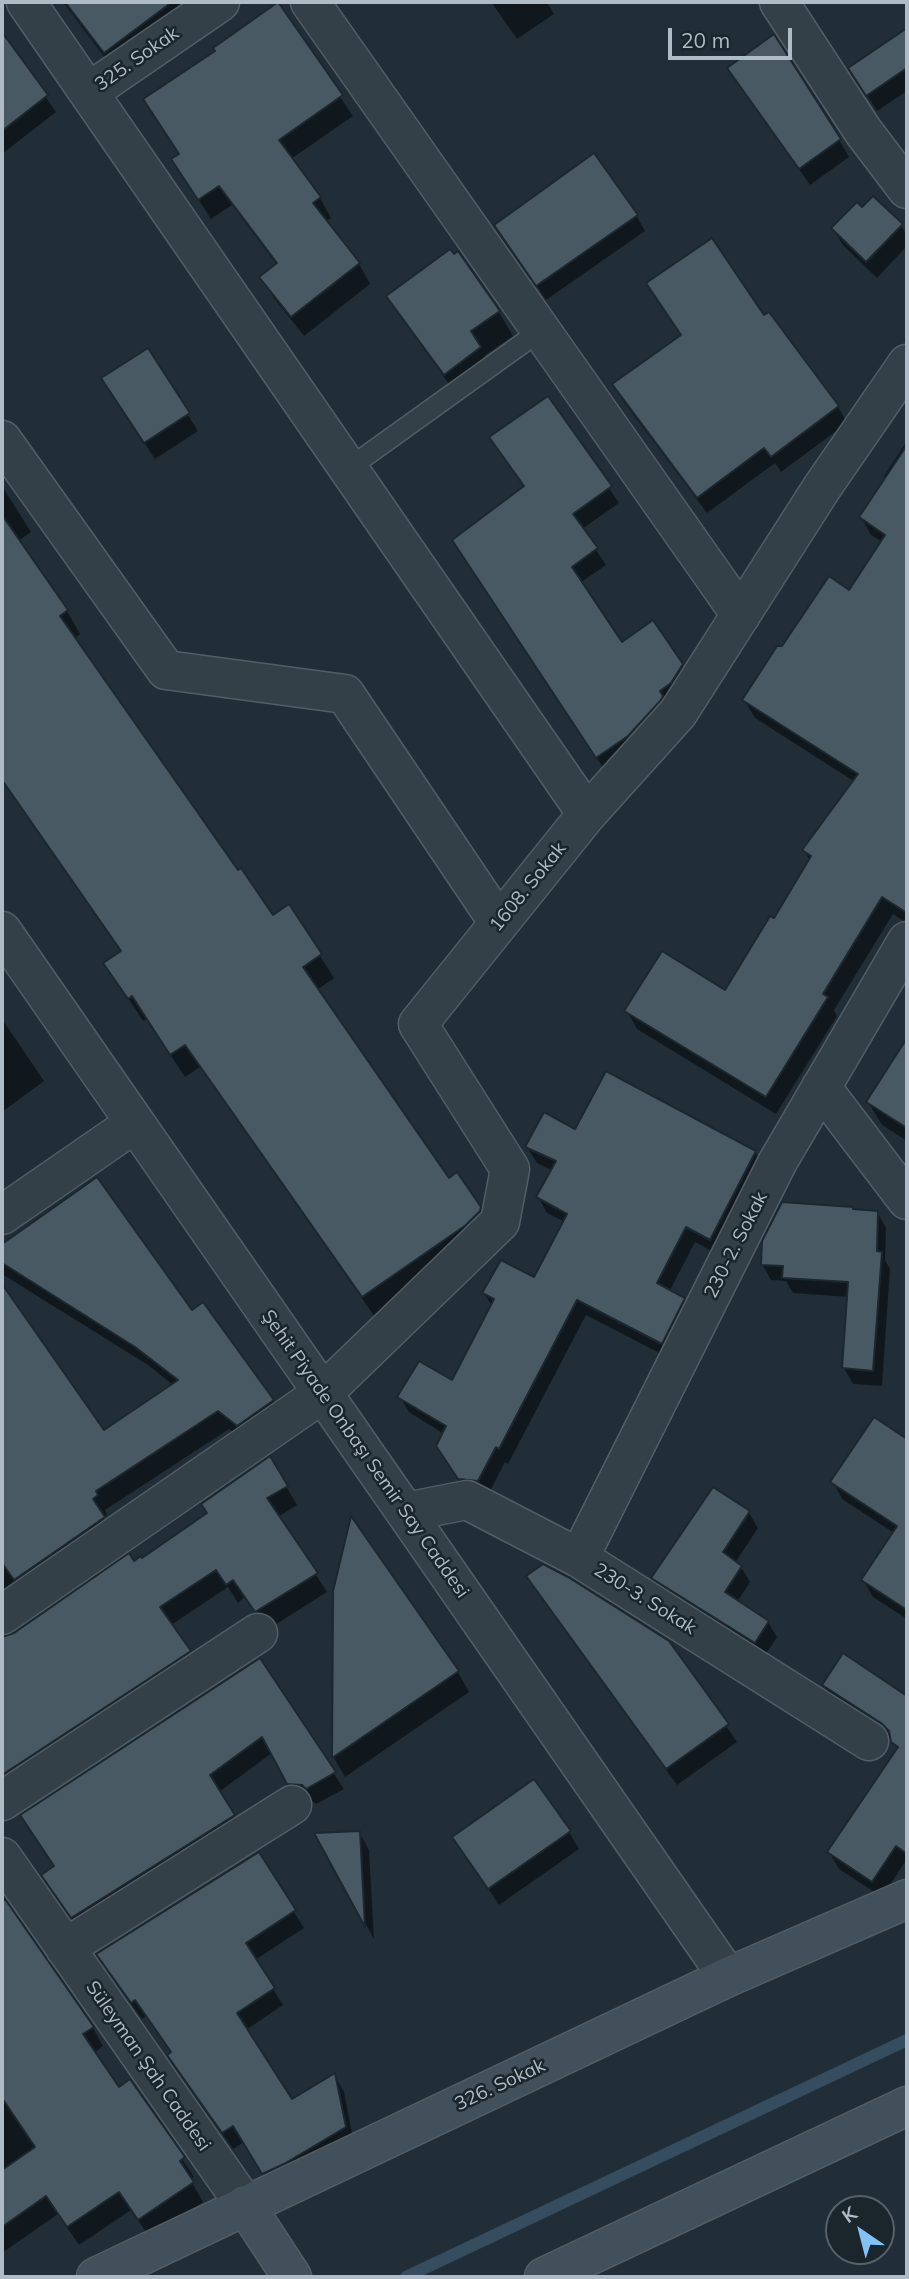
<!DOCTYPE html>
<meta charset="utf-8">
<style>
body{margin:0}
#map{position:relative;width:909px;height:2279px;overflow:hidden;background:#212e37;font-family:Mulish,sans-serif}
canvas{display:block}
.frame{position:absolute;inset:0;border:4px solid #afbbc5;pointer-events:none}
.north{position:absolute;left:825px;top:2195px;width:70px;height:70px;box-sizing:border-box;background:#1a252c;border:2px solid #566169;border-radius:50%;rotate:325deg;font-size:19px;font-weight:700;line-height:28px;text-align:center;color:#afbbc5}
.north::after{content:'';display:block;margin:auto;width:24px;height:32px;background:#82c2f6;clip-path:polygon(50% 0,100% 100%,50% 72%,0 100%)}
.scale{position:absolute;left:668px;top:28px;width:124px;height:32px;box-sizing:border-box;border:4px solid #afbbc5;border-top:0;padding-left:9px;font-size:21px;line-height:24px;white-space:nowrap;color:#afbbc5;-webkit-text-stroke:5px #1a252c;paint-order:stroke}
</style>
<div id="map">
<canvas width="909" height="2279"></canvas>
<div class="frame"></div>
<div class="north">K</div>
<div class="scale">20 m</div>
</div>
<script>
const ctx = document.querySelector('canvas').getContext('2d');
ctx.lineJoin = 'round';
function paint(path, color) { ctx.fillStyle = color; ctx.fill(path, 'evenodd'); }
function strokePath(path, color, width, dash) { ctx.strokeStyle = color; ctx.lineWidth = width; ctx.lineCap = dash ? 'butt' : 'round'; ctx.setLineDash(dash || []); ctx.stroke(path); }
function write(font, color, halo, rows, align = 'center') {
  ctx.font = font + ' Mulish,sans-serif'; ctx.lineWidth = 5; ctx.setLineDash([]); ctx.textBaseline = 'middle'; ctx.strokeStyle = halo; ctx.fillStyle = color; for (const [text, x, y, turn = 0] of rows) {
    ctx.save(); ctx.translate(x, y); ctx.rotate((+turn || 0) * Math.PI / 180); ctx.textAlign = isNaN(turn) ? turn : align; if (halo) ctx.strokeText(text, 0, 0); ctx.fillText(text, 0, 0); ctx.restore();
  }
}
const shadow = new Path2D(`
 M 63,2 L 213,2 L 117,74 Z
 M 491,2 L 547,2 L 554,14 L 517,39 Z
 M 278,4 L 353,116 L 291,159 L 320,198 L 331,218 L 325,222 L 359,264 L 370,284 L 304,336 L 273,297 L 262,277 L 277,265 L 232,205 L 211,219 L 185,179 L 179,156 L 217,51 Z
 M 907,30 L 907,91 L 877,111 L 850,69 Z
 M 16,54 L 56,112 L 2,154 L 2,56 L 6,62 Z
 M 729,69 L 839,140 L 849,157 L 810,185 Z
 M 862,210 L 901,225 L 907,236 L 907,246 L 877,278 L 843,245 L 833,229 Z
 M 636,215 L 645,231 L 546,300 L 496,226 Z
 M 389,296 L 499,312 L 513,336 L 484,356 L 494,372 L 459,398 L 403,320 Z
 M 769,314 L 838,407 L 847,423 L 781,472 L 775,463 L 707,513 L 623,401 L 614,385 L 682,336 L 764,318 Z
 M 147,350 L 198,431 L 155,459 L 113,396 Z
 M 548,399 L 619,503 L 582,529 L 606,565 L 580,583 L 621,644 L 682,665 L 691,681 L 606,772 L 463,556 L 525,487 L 491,438 Z
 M 907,441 L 907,918 L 905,922 L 893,914 L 834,1010 L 837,1016 L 776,1114 L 637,1029 L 627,1011 L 725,992 L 774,921 L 810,861 L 804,850 L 855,782 L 755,718 L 744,700 L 783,648 L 850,593 L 882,542 L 871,535 L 861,517 L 886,480 L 884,476 Z
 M 2,486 L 31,532 L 18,541 L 67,611 L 80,634 L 74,639 L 238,873 L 272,917 L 289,907 L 334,978 L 317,990 L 448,1181 L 479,1207 L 493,1232 L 377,1320 L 200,1067 L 185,1077 L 147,1019 L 143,1021 L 106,964 L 122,953 L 2,780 Z
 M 2,1019 L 44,1081 L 2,1112 Z
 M 907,1041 L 907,1141 L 882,1125 L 868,1102 Z
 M 576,1131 L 755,1152 L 764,1168 L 719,1255 L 695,1242 L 669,1292 L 684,1299 L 693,1315 L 671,1359 L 586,1315 L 508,1464 L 505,1462 L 487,1497 L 469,1495 L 447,1462 L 444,1434 L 409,1412 L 400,1397 L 452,1383 L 492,1306 L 484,1293 L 535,1280 L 565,1222 L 547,1213 L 538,1197 L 553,1171 L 537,1163 L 527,1147 Z
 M 97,1179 L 191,1313 L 203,1305 L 273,1401 L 283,1419 L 248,1444 L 229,1429 L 105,1510 L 107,1515 L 103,1518 L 114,1536 L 2,1614 L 2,1287 L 104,1432 L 173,1385 L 148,1365 L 2,1274 L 2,1246 Z
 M 853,1211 L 877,1212 L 886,1228 L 885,1260 L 890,1269 L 882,1386 L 853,1384 L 844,1368 L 849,1297 L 793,1293 L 786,1281 L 771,1280 L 762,1264 Z
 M 874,1419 L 907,1441 L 907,1619 L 873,1597 L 863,1580 L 894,1533 L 842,1499 L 833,1482 Z
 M 270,1459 L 297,1505 L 278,1517 L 327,1592 L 267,1630 L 245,1597 L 238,1603 L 228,1587 L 171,1625 L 200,1670 L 2,1800 L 2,1638 L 15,1635 L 142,1560 L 209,1513 Z
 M 713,1489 L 749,1513 L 758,1528 L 735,1563 L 741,1567 L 750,1582 L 737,1602 L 768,1622 L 777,1637 L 764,1657 L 662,1593 L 654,1578 Z
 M 528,1576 L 668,1642 L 737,1742 L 677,1785 L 538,1593 Z
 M 335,1591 L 458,1672 L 469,1692 L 345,1777 L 334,1758 Z
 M 259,1661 L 344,1789 L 316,1804 L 312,1801 L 299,1800 L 272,1753 L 219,1792 L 243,1832 L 82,1934 L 53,1892 L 56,1867 Z
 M 824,1686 L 906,1697 L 907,1694 L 907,1863 L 905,1862 L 882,1897 L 839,1869 L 829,1852 L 897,1749 L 892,1739 L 834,1702 Z
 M 359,1832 L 369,1850 L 374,1939 L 317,1835 Z
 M 569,1832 L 579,1849 L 499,1905 L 454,1837 Z
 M 258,1854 L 304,1928 L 255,1960 L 283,2005 L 246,2030 L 291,2101 L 334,2075 L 344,2092 L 354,2144 L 273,2190 L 244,2142 L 233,2149 L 179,2072 L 169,2055 L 172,2053 L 146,2016 L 142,2019 L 108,1971 Z
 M 5,1902 L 93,2028 L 103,2046 L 94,2053 L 118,2089 L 130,2081 L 194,2177 L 190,2179 L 203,2202 L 150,2238 L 131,2210 L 79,2245 L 58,2214 L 2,2253 L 2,1904 Z`);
const stream = new Path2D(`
 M 406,2277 L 907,2040`);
const building = new Path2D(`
 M 65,2 L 172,2 L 104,53 Z
 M 278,2 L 343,95 L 279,140 L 321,197 L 313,203 L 360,263 L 291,317 L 259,277 L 277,263 L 219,186 L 198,200 L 171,159 L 179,154 L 143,99 L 215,51 L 213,48 Z
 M 907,28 L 907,68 L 866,96 L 848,68 Z
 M 2,32 L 48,95 L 2,131 Z
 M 774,34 L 841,139 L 799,169 L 727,68 Z
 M 594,153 L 638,215 L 536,286 L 494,225 Z
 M 873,196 L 903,224 L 866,262 L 831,228 L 857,202 L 862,207 Z
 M 712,238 L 764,315 L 769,312 L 839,406 L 771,457 L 764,448 L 697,498 L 612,384 L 681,335 L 646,283 Z
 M 450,249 L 454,254 L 458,251 L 500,311 L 471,331 L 481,347 L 444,375 L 386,296 Z
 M 148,348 L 190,413 L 144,443 L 101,378 Z
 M 548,396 L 612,486 L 573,514 L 598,548 L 572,567 L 622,642 L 653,620 L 683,664 L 671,683 L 660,691 L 663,696 L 661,700 L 628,736 L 596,758 L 452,540 L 524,486 L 489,437 Z
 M 907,445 L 907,913 L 882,897 L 823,994 L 828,997 L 766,1097 L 624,1011 L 662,951 L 725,990 L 770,916 L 774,918 L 811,856 L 802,850 L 858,774 L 742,700 L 777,646 L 782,646 L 829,576 L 849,590 L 885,535 L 859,517 Z
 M 2,515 L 68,610 L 60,616 L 238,870 L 241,868 L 273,915 L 289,904 L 322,954 L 303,967 L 449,1178 L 457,1172 L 481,1207 L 480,1211 L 466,1225 L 362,1297 L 185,1045 L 170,1055 L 132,996 L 128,999 L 103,963 L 121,951 L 2,780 Z
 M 907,1038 L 907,1128 L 866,1102 Z
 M 606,1071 L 756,1151 L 710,1240 L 686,1227 L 657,1283 L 685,1298 L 662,1344 L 577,1300 L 499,1449 L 496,1447 L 478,1481 L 458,1479 L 436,1446 L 446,1426 L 397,1397 L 419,1361 L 452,1380 L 494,1299 L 482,1293 L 501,1260 L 534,1277 L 567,1214 L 536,1197 L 556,1161 L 525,1147 L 544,1112 L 575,1129 Z
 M 97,1177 L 192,1310 L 203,1302 L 274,1400 L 237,1426 L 218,1411 L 96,1491 L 98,1495 L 93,1499 L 105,1517 L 14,1580 L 2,1563 L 2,1284 L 104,1430 L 178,1380 L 135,1347 L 2,1263 L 2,1244 Z
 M 782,1202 L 853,1207 L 853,1209 L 878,1211 L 877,1251 L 882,1252 L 873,1371 L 842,1368 L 848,1282 L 782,1278 L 783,1266 L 761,1265 L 762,1241 Z
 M 874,1417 L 907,1439 L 907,1610 L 861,1580 L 897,1526 L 830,1482 Z
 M 270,1456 L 288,1486 L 267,1498 L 318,1573 L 255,1612 L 233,1580 L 226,1585 L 216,1570 L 160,1607 L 191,1651 L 2,1775 L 2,1637 L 14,1633 L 129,1553 L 134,1561 L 141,1556 L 142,1558 L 207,1513 L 201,1504 Z
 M 713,1487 L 750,1511 L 723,1552 L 742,1566 L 725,1592 L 769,1621 L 755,1643 L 651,1578 Z
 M 351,1516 L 459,1671 L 332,1758 L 333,1591 Z
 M 543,1564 L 568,1577 L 669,1641 L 729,1724 L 666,1769 L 526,1576 Z
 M 843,1653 L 907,1696 L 907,1854 L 896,1846 L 872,1882 L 827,1852 L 898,1747 L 891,1742 L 889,1731 L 881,1723 L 822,1685 Z
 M 260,1658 L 336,1772 L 306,1789 L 302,1785 L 287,1784 L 262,1737 L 210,1775 L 235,1815 L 71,1918 L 41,1875 L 54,1866 L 20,1815 Z
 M 534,1779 L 571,1831 L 488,1889 L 452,1837 Z
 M 360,1831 L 365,1927 L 314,1833 Z
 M 259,1852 L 296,1910 L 246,1943 L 275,1988 L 237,2013 L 292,2099 L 335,2073 L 346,2127 L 284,2164 L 262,2174 L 233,2126 L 222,2133 L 167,2055 L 171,2052 L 135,2000 L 131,2003 L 96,1954 Z
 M 5,1899 L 94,2027 L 83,2034 L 119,2087 L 130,2079 L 185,2157 L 180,2161 L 194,2182 L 138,2220 L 119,2192 L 67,2227 L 46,2196 L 2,2227 L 2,2170 L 35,2147 L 2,2098 L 2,1902 Z`);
const lane = new Path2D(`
 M 349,468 L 540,331`);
const street = new Path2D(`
 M 26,2 L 587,814
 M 310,2 L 741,615
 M 779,2 L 863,131 L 907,189
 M 89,92 L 220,2
 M 2,440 L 166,670 L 345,694 L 499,923
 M 2,931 L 728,1977
 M 821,1087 L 907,1200
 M 2,1215 L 135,1123
 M 406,1512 L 467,1500 L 579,1558 L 869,1741
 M 579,1558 L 777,1163 L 907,941
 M 2,1615 L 323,1393 L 500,1222 L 510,1169 L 418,1024 L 587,814 L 678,713 L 821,489 L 907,364
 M 2,1801 L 258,1633
 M 2,1857 L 245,2205
 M 65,1948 L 292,1805`);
const secondary = new Path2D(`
 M 245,2205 L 292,2277
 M 96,2277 L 728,1977 L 907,1899
 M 544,2277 L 907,2106`);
const streetNames = [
 ["325. Sokak",137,59,-35],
 ["1608. Sokak",528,887,-51],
 ["230-2. Sokak",736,1245,-63],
 ["Şehit Piyade Onbaşı Semir Say Caddesi",365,1454,55],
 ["230-3. Sokak",645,1599,32],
 ["Süleyman Şah Caddesi",148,2066,55],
 ["326. Sokak",500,2085,-25]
];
paint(shadow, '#0007');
strokePath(stream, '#354d5e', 12);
paint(building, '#495963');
strokePath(building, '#1c272f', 2);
strokePath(lane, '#525e66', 22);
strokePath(street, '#525e66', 41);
strokePath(secondary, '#525e66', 41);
strokePath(lane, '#344048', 19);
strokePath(street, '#344048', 38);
strokePath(secondary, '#42505b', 38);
write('19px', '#afbbc5', '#1a252c', streetNames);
</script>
